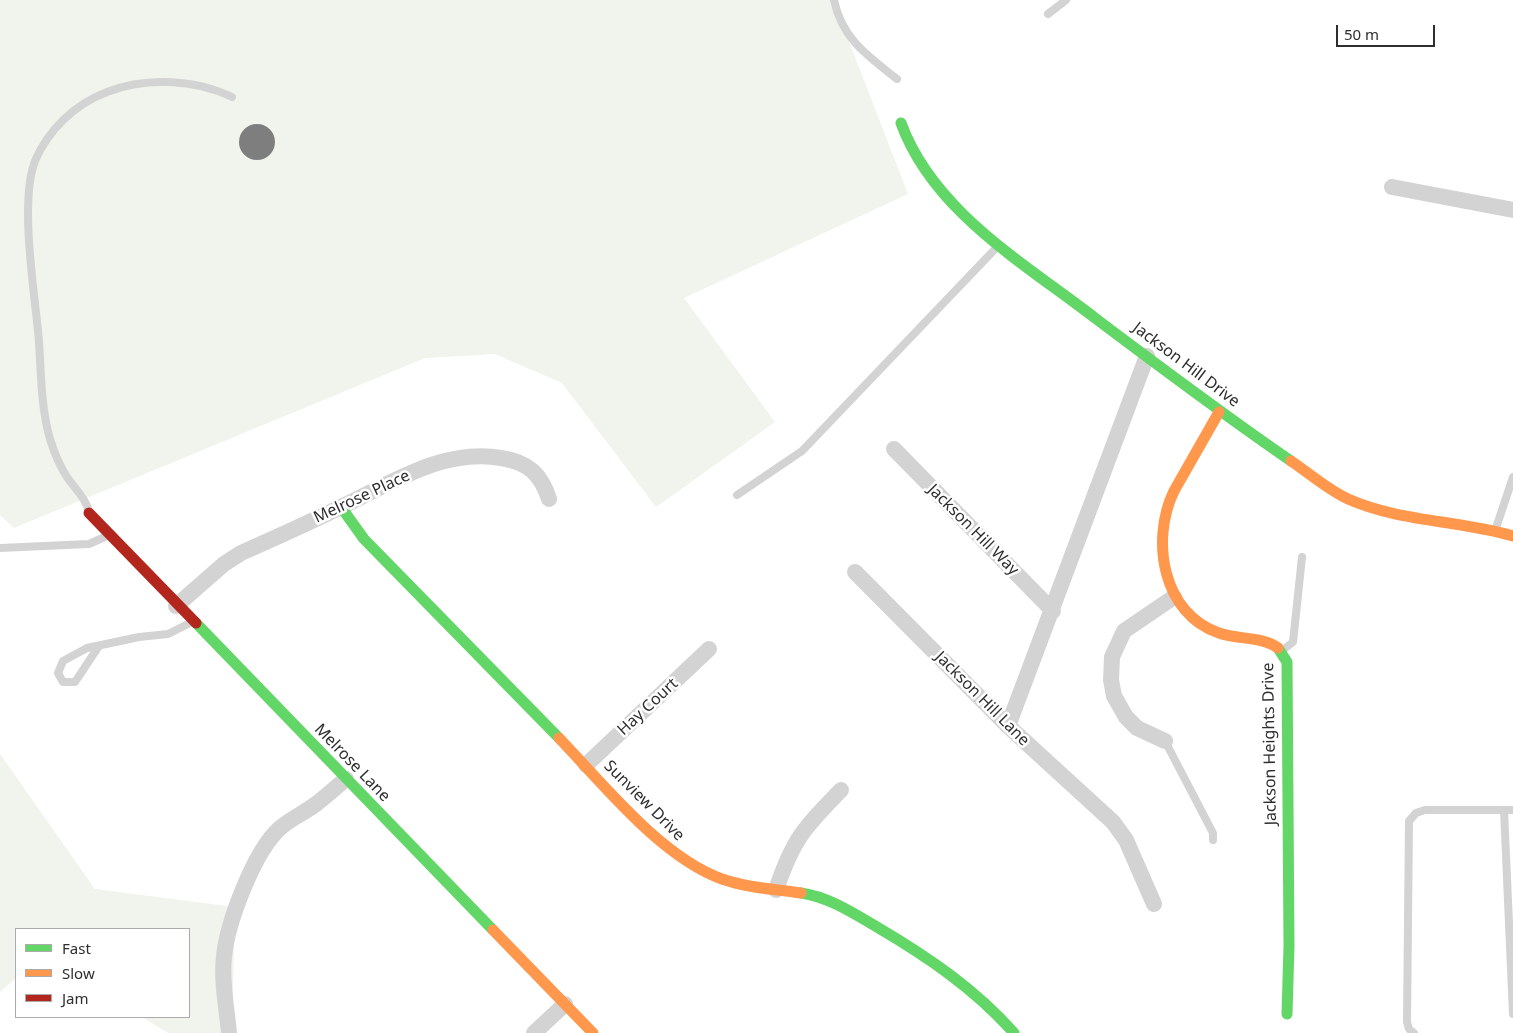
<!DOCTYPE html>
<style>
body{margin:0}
#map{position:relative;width:1513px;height:1033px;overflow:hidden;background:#fff;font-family:"Noto Sans",sans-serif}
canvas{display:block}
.legend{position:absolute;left:15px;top:928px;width:175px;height:90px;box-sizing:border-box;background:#fff;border:1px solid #ababab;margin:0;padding:6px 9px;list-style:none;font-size:15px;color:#2e2e2e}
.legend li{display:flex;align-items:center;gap:10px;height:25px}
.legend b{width:25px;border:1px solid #ababab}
.scale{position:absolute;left:1336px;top:25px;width:99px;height:22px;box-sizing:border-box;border:2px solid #2e2e2e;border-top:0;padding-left:6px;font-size:15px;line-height:18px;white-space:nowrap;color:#2e2e2e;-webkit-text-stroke:4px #fff;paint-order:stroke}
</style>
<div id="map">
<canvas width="1513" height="1033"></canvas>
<ul class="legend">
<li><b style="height:6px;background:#63d668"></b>Fast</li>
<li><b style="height:6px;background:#ff974d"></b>Slow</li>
<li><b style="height:6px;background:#b3261e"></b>Jam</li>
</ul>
<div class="scale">50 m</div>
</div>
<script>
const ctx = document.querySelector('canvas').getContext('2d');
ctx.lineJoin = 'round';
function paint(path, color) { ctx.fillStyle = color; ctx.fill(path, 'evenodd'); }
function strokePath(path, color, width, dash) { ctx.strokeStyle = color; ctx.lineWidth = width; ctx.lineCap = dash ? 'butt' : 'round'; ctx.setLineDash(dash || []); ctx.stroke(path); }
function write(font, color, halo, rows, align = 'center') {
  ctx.font = font + ' "Noto Sans",sans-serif'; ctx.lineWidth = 5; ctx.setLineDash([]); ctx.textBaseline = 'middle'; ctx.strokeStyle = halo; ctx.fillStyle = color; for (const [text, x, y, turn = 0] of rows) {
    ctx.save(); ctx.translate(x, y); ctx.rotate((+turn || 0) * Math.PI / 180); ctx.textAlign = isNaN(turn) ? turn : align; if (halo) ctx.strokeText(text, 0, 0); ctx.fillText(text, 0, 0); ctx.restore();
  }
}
const green = new Path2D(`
 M 0,0 L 833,0 L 908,194 L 684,298 L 775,422 L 656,507 L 562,383 L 495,354 L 425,358 L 14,528 L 0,515 Z
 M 0,754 L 95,889 L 235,907 L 232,1033 L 168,1033 L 142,1017 L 189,1017 L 189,929 L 16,929 L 16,978 L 0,992 Z`);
const building = new Path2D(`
 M239 142a18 18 0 1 1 36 0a18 18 0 1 1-36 0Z`);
const lane = new Path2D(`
 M 834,0 C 842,39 868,56 897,79
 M 1048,14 L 1066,0
 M 737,495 L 802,451 L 998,246
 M 89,511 C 85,497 75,489 67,477 C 59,465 54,452 50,439 C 41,408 41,373 39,341 C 35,295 19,202 35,161 C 48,130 75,104 107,92 C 145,77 195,79 232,97
 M 1496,528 L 1513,477
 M 0,548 L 89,544 L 107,536
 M 99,646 L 75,682 L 63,682 L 58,673 L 63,661 L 87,648 L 139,637 L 168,634 L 190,623
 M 1283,650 L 1293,642 L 1302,557
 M 1165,741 L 1213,833 L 1213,840
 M 1504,810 L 1513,1014
 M 1414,1033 L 1409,1029 L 1407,1022 L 1409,821 L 1416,813 L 1425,810 L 1513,810`);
const street = new Path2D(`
 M 1392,187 L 1513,210
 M 894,449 L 1053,611
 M 855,572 L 1008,726 L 1113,822 L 1126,840 L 1154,904
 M 176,606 L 224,564 L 241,553 C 275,538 308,523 341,507 C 392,483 443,448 501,458 C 528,462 541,474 549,499
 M 1008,726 L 1147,356
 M 1165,741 L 1137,728 L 1126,717 L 1114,696 L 1111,680 L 1112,657 L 1124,631 L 1174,597
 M 586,765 L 709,649
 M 776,890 C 793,839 804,828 841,790
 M 229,1033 C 227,1010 221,980 224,957 C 227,923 254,852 279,829 C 290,819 304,813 316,804 C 327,796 336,787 346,779
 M 534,1033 L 565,1004`);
const fast = new Path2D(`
 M 901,123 C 933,211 1024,263 1095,318 C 1160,367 1224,415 1291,461
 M 341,507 L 364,539 L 559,738
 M 196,623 L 493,930
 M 1278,648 L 1287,662 L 1289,946 L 1287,1014
 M 801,893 C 829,897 853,913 877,927 C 928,957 975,989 1014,1033`);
const slow = new Path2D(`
 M 1219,412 L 1174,491 C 1150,541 1163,614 1219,633 C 1238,640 1262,636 1278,648
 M 1291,461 C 1309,473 1328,490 1348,499 C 1400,522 1459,520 1513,536
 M 559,738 C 604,785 661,857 722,879 C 748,888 774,889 801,893
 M 493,930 L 593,1033`);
const jam = new Path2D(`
 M 89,513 L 196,623`);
const streetNames = [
 ["Jackson Hill Drive",1186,365,37],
 ["Melrose Place",362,497,-25],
 ["Jackson Hill Way",973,530,45],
 ["Jackson Hill Lane",982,699,45],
 ["Hay Court",648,707,-43],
 ["Jackson Heights Drive",1270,744,-91],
 ["Melrose Lane",352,763,46],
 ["Sunview Drive",644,801,45]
];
paint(green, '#f0f4ec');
paint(building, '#7e7e7e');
strokePath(lane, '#d3d3d3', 8);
strokePath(street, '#d3d3d3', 16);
strokePath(fast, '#63d668', 11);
strokePath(slow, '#ff974d', 11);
strokePath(jam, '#b3261e', 11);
write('16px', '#2e2e2e', '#fff', streetNames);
</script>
